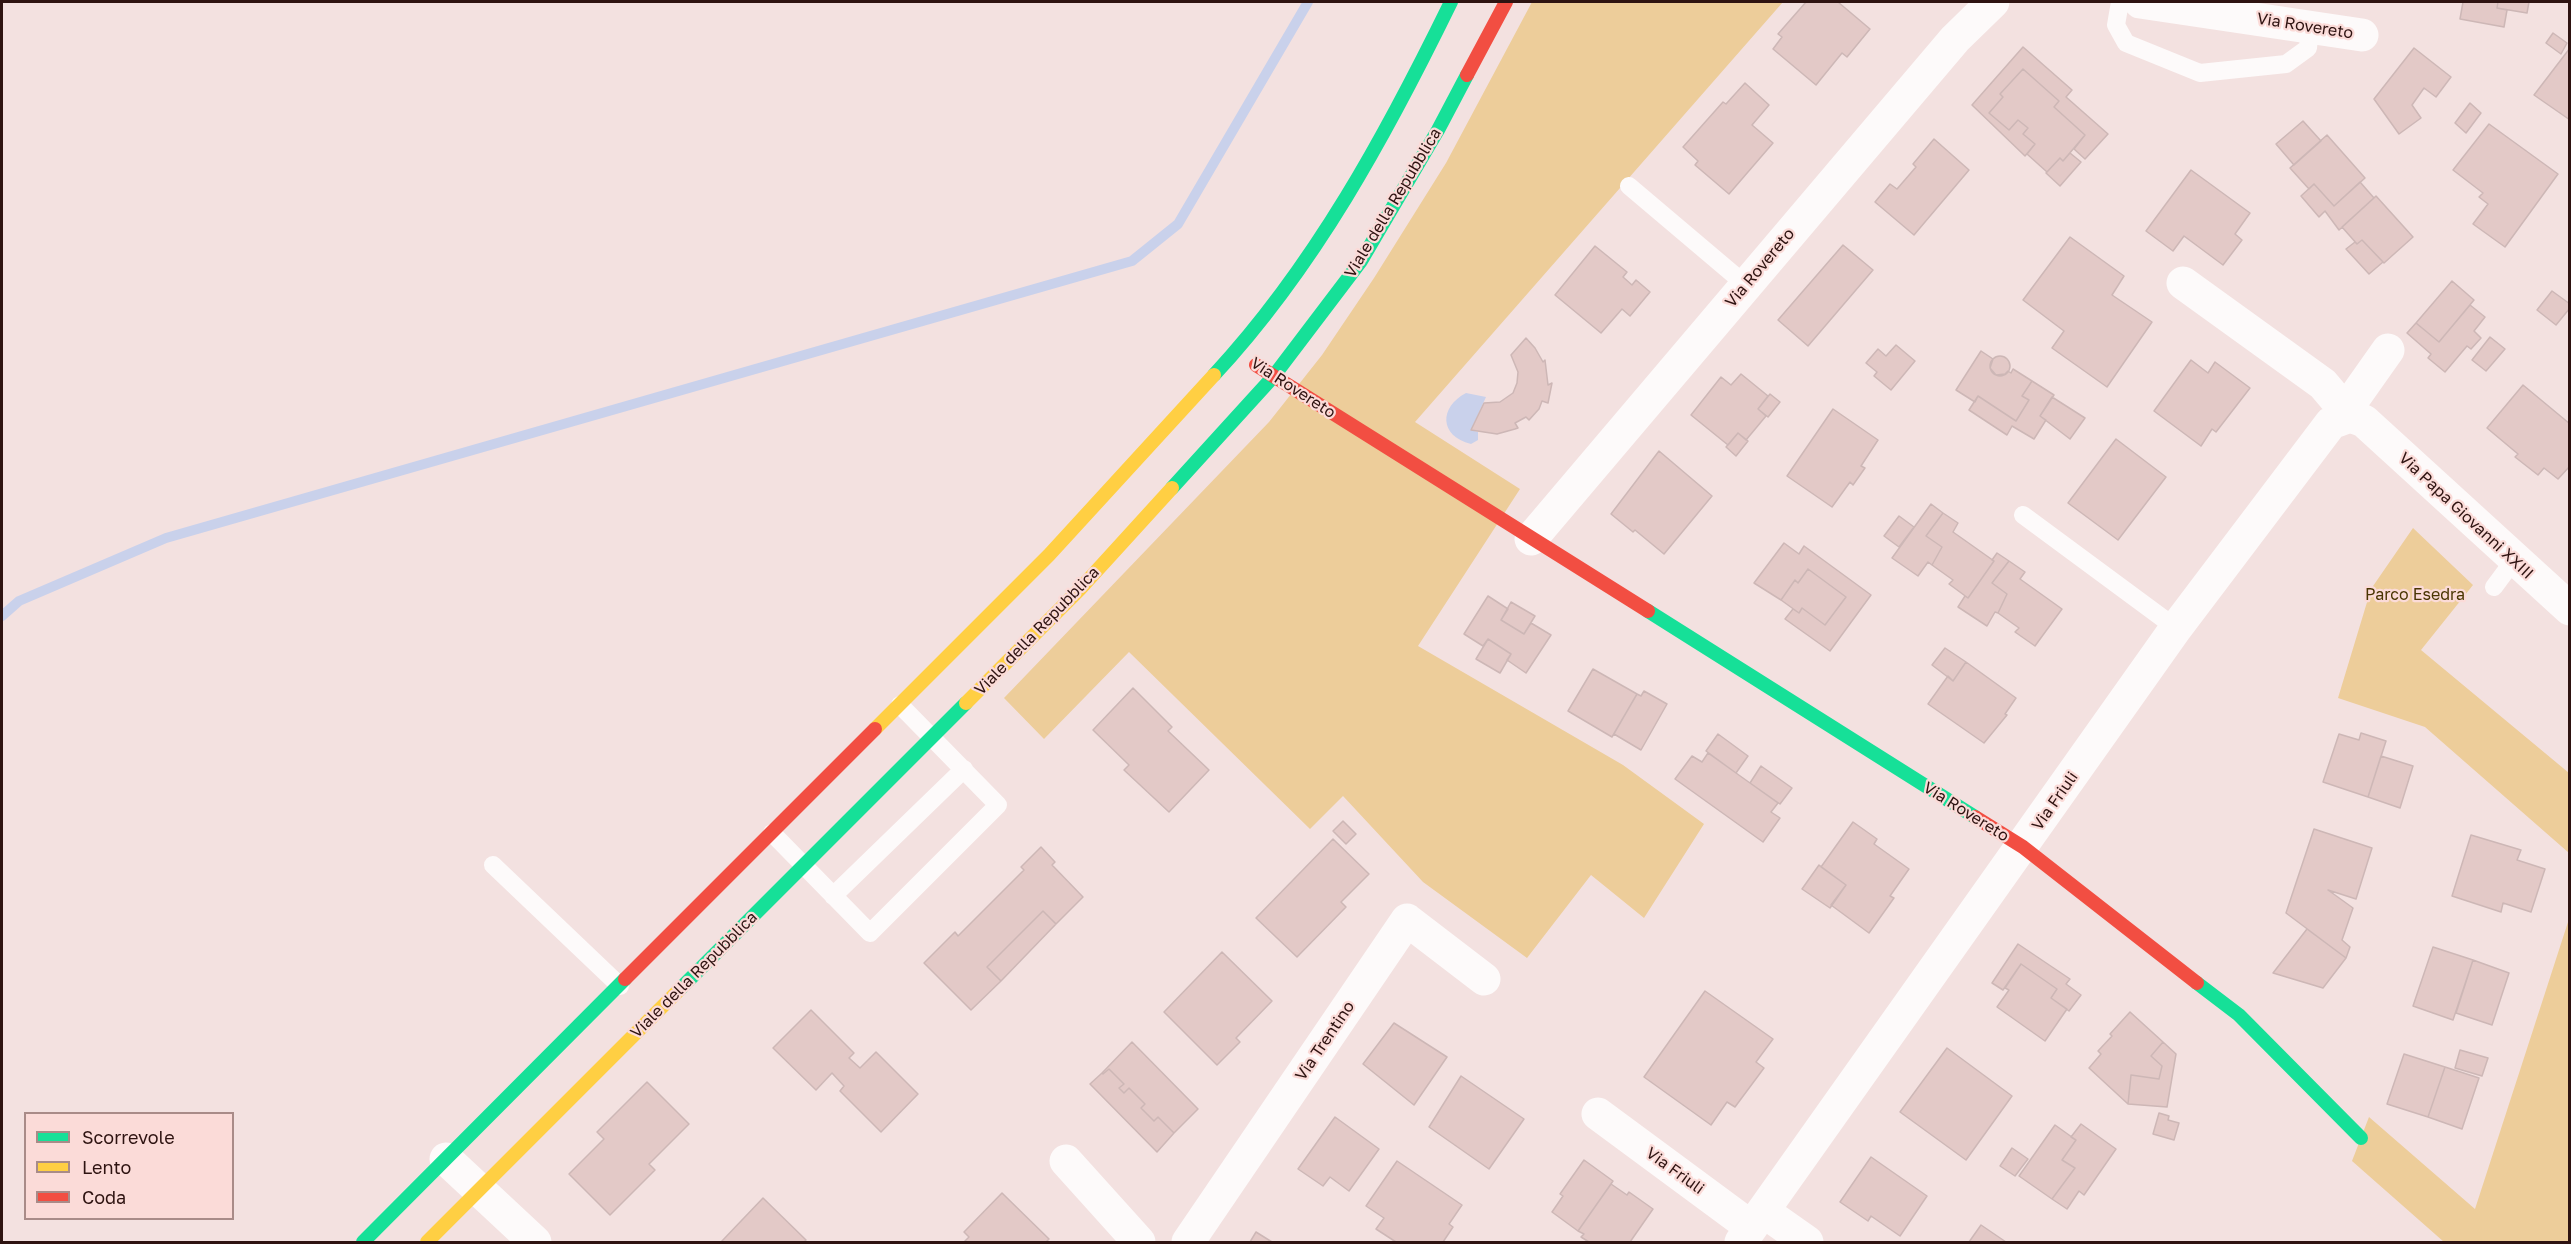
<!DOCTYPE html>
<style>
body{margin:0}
#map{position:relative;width:2571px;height:1244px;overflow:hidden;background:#f3e1e0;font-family:"Golos Text",sans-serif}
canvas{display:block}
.frame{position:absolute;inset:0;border:3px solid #2e1311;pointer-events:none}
.legend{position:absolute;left:24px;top:1112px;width:210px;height:108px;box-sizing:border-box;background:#fbdbd8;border:2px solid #a98b88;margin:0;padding:8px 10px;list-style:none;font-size:18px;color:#2e1311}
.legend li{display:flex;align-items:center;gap:12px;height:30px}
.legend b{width:30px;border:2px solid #a98b88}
</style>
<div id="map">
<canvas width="2571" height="1244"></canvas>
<div class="frame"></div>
<ul class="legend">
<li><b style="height:8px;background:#16e098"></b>Scorrevole</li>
<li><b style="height:8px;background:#ffcf43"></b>Lento</li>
<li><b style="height:8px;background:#f24e42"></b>Coda</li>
</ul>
</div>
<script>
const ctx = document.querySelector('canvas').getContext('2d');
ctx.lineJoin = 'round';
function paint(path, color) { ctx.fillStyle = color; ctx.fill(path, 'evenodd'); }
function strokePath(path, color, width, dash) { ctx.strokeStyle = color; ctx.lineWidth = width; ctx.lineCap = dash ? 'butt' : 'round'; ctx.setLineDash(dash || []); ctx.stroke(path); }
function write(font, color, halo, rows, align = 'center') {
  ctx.font = font + ' "Golos Text",sans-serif'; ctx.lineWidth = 4.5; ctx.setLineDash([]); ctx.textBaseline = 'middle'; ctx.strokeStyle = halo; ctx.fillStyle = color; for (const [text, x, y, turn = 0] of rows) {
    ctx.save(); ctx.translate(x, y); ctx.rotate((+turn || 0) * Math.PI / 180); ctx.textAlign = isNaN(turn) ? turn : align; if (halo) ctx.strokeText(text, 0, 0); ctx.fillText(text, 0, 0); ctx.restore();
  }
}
const green = new Path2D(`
 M 1532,2 L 1783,2 L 1415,422 L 1520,489 L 1418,646 L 1623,765 L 1704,824 L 1644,918 L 1591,875 L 1527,958 L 1423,882 L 1343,796 L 1310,829 L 1129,652 L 1044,739 L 1004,698 L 1269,422 L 1322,355 L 1374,278 L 1446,163 Z
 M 2413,528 L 2473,585 L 2421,650 L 2569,773 L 2569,853 L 2425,727 L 2338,698 L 2371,589 Z
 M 2569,919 L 2569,1242 L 2444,1242 L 2352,1161 L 2369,1117 L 2475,1209 Z`);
const water = new Path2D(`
 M 1466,393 L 1486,397 L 1471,430 L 1478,432 L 1478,440 L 1471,444 C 1439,436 1439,407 1466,393 Z`);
const stream = new Path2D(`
 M 2,616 L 19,601 L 166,538 L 1132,261 L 1178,224 L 1308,2`);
const building = new Path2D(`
 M 1806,2 L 1838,2 L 1870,29 L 1847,57 L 1842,53 L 1816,85 L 1773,49 L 1782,37 L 1778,34 Z
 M 2463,2 L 2498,2 L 2497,8 L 2507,10 L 2504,27 L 2460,19 Z
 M 2498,2 L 2529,2 L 2527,13 L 2497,8 Z
 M 2553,33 L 2567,43 L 2561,54 L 2546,43 Z
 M 2023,47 L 2072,90 L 2066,97 L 2108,134 L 2085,159 L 2074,149 L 2085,135 L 2054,107 L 2059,101 L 2023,69 L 2000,94 L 2003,97 L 1989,113 L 2009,130 L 2018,120 L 2028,128 L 2023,134 L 2035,144 L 2025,156 L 1972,105 Z
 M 2414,48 L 2451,77 L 2436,97 L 2424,88 L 2412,105 L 2421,118 L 2399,134 L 2374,99 Z
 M 2570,48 L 2570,120 L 2534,95 Z
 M 2023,69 L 2059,101 L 2054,107 L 2085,135 L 2063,161 L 2060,158 L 2047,172 L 2027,154 L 2035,144 L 2023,134 L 2028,128 L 2018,120 L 2009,130 L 1989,113 L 2003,97 L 2000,94 Z
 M 1745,83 L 1769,105 L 1752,125 L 1773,143 L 1729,194 L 1695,165 L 1698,161 L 1683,147 L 1723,102 L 1726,104 Z
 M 2470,103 L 2481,113 L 2466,133 L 2455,123 Z
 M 2303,121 L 2321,141 L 2294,165 L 2276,144 Z
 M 2489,124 L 2558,174 L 2505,247 L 2473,224 L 2488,204 L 2479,197 L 2483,193 L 2453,170 Z
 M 2327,135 L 2365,178 L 2334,206 L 2314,184 L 2309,189 L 2290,168 Z
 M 1934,139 L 1969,170 L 1914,235 L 1875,202 L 1890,184 L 1897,189 L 1916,167 L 1913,164 Z
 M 2070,153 L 2081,162 L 2060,186 L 2046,173 L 2060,158 L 2063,161 Z
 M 2191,170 L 2250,213 L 2235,234 L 2242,240 L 2223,265 L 2184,236 L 2173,251 L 2146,231 Z
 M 2360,182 L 2374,198 L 2339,230 L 2325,211 L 2319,217 L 2301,196 L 2314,184 L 2334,206 Z
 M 2376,196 L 2413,237 L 2384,263 L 2362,240 L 2357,244 L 2342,227 Z
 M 2070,237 L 2124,276 L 2112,295 L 2152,322 L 2107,387 L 2052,348 L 2064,331 L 2023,300 Z
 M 2362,240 L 2383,262 L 2369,274 L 2346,249 L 2355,242 L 2357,244 Z
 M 1843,245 L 1873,270 L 1808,346 L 1778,320 Z
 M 1595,246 L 1627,272 L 1623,277 L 1632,285 L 1636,280 L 1650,292 L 1630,316 L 1622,309 L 1601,333 L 1555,295 Z
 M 2452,281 L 2474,300 L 2439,342 L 2416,323 Z
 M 2552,291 L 2570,304 L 2570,308 L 2556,325 L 2537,310 Z
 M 2470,305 L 2485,317 L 2474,331 L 2481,338 L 2471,349 L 2467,346 L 2445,372 L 2428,358 L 2431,354 L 2407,333 L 2416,323 L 2439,342 Z
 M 2490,337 L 2505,349 L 2486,371 L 2472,360 Z
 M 1526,338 L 1535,348 L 1543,362 L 1545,360 L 1548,385 L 1552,383 L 1548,403 L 1542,401 L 1539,409 L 1529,420 L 1526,417 L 1515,423 L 1518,428 L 1515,429 L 1497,434 L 1471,430 L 1484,403 L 1500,402 L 1513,393 L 1517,383 L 1518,372 L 1511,355 Z
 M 1896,345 L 1915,361 L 1891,390 L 1874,376 L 1877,372 L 1866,363 L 1878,349 L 1886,356 Z
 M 1981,351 L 1993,359 L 1990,368 L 1996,375 L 2005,374 L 2008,371 L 2011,373 L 2013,369 L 2032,381 L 2022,396 L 2029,400 L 2016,421 L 1978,396 L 1975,402 L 1956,390 Z
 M1990 366a10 10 0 1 1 20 0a10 10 0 1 1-20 0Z
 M 2191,360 L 2208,373 L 2215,362 L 2250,388 L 2216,432 L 2212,429 L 2201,446 L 2154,411 Z
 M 1741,374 L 1768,396 L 1758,409 L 1766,416 L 1746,440 L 1738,433 L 1728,445 L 1691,415 L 1721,377 L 1731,385 Z
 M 2032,381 L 2054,395 L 2040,416 L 2046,420 L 2034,439 L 2012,426 L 2007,435 L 1969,410 L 1978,396 L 2016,421 L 2029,400 L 2022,396 Z
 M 2523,385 L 2570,424 L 2570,466 L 2558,479 L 2544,468 L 2538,475 L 2515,457 L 2518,454 L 2487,428 Z
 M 1770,394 L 1780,402 L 1768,417 L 1758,409 Z
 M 2052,397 L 2085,418 L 2070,439 L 2040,416 Z
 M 1833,409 L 1878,440 L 1861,466 L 1865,468 L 1853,485 L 1850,482 L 1832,507 L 1787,476 Z
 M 1738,433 L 1748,441 L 1736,456 L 1726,447 Z
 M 2116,439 L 2166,477 L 2118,540 L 2068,503 Z
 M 1659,451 L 1712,496 L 1664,554 L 1635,530 L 1633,532 L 1611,514 Z
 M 1931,504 L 1943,513 L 1926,536 L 1942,547 L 1932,565 L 1928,562 L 1918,576 L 1892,558 Z
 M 1943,513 L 1958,523 L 1953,532 L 1994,561 L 1968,598 L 1949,584 L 1953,580 L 1932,565 L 1942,547 L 1926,536 Z
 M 1899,516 L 1914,527 L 1899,547 L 1884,536 Z
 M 1784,543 L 1799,554 L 1804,546 L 1871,595 L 1830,651 L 1785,619 L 1793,609 L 1799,613 L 1802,608 L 1825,625 L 1846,597 L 1808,569 L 1798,583 L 1795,580 L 1781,600 L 1754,583 Z
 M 1997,553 L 2009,561 L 1992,583 L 2007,594 L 1998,613 L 1995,612 L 1987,626 L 1958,607 L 1965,596 L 1968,598 L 1994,561 L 1992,560 Z
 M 2009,561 L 2025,572 L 2020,579 L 2062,609 L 2035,646 L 2015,632 L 2019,628 L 1998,613 L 2007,594 L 1992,583 Z
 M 1808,569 L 1846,597 L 1825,625 L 1802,608 L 1799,613 L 1781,600 L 1795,580 L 1798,583 Z
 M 1488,596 L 1508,609 L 1501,620 L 1524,634 L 1531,623 L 1551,635 L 1526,673 L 1507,660 L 1511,654 L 1488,639 L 1483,646 L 1464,634 Z
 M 1511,602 L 1535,616 L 1524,634 L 1501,620 Z
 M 1488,639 L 1511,654 L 1500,673 L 1476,659 Z
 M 1945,648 L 1966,662 L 1953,681 L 1932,665 Z
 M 1966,662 L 2016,698 L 2005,714 L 2007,715 L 1984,743 L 1928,704 L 1948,676 L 1953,681 Z
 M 1593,669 L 1637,694 L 1612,737 L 1568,711 Z
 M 1133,688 L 1172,727 L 1168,731 L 1209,770 L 1169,812 L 1124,770 L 1129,765 L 1093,730 Z
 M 1644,691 L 1667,704 L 1641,750 L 1614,734 L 1637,694 L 1641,696 Z
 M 2361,733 L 2386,741 L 2368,797 L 2323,782 L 2339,734 L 2359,740 Z
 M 1718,734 L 1748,756 L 1736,773 L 1706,751 Z
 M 1708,753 L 1778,803 L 1771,812 L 1780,818 L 1763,842 L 1675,779 L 1692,756 L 1702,762 Z
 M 2381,756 L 2413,766 L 2400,808 L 2368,797 Z
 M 1761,766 L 1792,788 L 1780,804 L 1750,783 Z
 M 1343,821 L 1356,834 L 1346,844 L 1333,831 Z
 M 1853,822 L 1877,839 L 1874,844 L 1909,869 L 1890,896 L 1894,898 L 1869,933 L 1831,905 L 1846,885 L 1821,867 Z
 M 2314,829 L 2372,848 L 2356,899 L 2328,890 L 2353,908 L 2342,940 L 2350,947 L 2346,958 L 2286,913 Z
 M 2471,835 L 2521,850 L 2517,860 L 2545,869 L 2531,912 L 2503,903 L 2501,912 L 2452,896 Z
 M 1333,839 L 1369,874 L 1341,902 L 1346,907 L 1297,957 L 1256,918 Z
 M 1041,847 L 1055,862 L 1052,865 L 1083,897 L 1056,924 L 1043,911 L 987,967 L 1001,981 L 971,1010 L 924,963 L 955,932 L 958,936 L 1024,870 L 1021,867 Z
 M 1819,865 L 1846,885 L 1830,908 L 1802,889 Z
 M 1043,911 L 1056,924 L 1001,981 L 987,967 Z
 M 2307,929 L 2346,958 L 2323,988 L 2273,973 Z
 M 2018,944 L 2070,979 L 2066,984 L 2081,995 L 2069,1011 L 2051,998 L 2057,989 L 2021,964 L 2003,990 L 1992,983 Z
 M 2433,947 L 2473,960 L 2453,1020 L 2413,1006 Z
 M 1222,952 L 1272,1001 L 1236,1038 L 1240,1042 L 1217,1065 L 1164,1012 Z
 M 2473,960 L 2509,973 L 2492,1025 L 2456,1013 Z
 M 2021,964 L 2057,989 L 2051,998 L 2067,1009 L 2045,1041 L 1997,1007 L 2009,990 L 2005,988 Z
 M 1705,991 L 1773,1039 L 1756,1062 L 1764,1068 L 1735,1107 L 1727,1102 L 1711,1125 L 1644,1077 Z
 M 811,1010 L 854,1053 L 849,1058 L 860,1068 L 876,1052 L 918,1094 L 881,1132 L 840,1091 L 844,1086 L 832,1073 L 816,1090 L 773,1048 Z
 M 2130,1012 L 2163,1042 L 2151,1056 L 2162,1066 L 2159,1079 L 2131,1075 L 2128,1104 L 2089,1068 L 2101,1054 L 2098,1051 L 2112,1036 L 2110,1034 Z
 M 1394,1023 L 1447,1057 L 1414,1105 L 1363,1064 Z
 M 1132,1042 L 1198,1109 L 1174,1133 L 1158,1117 L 1154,1121 L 1141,1108 L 1145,1104 L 1129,1088 L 1124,1093 L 1119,1088 L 1124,1084 L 1109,1069 L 1103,1074 L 1102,1073 Z
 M 2163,1042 L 2176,1054 L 2167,1107 L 2128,1104 L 2131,1075 L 2159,1079 L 2162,1066 L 2151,1056 Z
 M 1947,1048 L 2012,1096 L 1966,1160 L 1900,1112 Z
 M 2460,1050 L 2488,1058 L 2482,1076 L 2455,1068 Z
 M 2404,1054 L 2445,1067 L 2428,1117 L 2387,1104 Z
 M 2445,1067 L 2479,1078 L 2462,1129 L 2428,1117 Z
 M 1109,1069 L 1124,1084 L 1119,1088 L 1124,1093 L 1129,1088 L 1145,1104 L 1141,1108 L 1154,1121 L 1158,1117 L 1174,1133 L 1157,1152 L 1090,1084 L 1102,1073 L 1103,1074 Z
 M 1461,1076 L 1524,1119 L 1489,1169 L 1429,1127 Z
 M 647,1082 L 689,1124 L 649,1164 L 655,1170 L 610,1215 L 569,1174 L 604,1139 L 597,1132 Z
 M 2159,1113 L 2169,1116 L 2168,1120 L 2179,1123 L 2174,1140 L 2153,1134 Z
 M 1335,1117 L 1379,1149 L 1349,1191 L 1330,1177 L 1323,1186 L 1298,1169 Z
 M 2081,1124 L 2116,1149 L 2084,1195 L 2079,1191 L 2067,1209 L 2052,1199 L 2075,1168 L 2062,1160 L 2076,1140 L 2071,1137 Z
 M 2055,1125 L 2076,1140 L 2062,1160 L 2075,1168 L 2052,1199 L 2019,1176 Z
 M 2012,1148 L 2028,1159 L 2015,1176 L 2000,1166 Z
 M 1871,1157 L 1927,1196 L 1900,1236 L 1871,1216 L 1868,1221 L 1840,1202 Z
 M 1584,1160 L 1613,1181 L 1578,1231 L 1552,1212 L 1563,1196 L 1560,1194 Z
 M 1397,1161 L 1462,1205 L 1449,1224 L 1453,1227 L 1443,1242 L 1396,1242 L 1376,1229 L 1384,1218 L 1366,1206 Z
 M 1611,1184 L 1627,1195 L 1629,1192 L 1653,1209 L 1630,1242 L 1589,1242 L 1581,1237 L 1584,1234 L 1578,1231 Z
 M 1002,1193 L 1049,1239 L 1046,1242 L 964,1242 L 969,1237 L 964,1232 Z
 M 763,1198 L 806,1240 L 804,1242 L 721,1242 Z
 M 1981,1225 L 2006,1242 L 1969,1242 Z
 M 1256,1232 L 1272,1242 L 1250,1242 Z`);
const lane = new Path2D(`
 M 2120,2 L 2116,25 L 2126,43 L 2200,73 L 2286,64 L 2308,48 L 2310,27
 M 1629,186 L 1746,285
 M 2023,515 L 2176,628
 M 2494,587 L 2514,560
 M 772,833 L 870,933 L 998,805 L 900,705
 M 493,865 L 620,986
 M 833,896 L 964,769`);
const street = new Path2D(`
 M 2140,2 L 2362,35
 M 2183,283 L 2323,384 L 2350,416
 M 2350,416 L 2352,401 L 2388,350
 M 1531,539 L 1955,39 L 1993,2
 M 1598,1114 L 1751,1227
 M 446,1159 L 535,1242
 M 1066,1161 L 1139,1242
 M 1763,1211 L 1807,1242
 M 1188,1242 L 1407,920 L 1484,979
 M 1741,1242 L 2176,628 L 2331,423 L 2350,416 L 2364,421 L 2570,609`);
const fast = new Path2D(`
 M 1214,375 C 1315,266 1386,135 1451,2
 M 1172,488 L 1273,377 L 1361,261 L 1438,130 L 1467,75
 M 1648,611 L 1975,817
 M 2197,983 L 2239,1015 L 2361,1138
 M 680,989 L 966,703
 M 363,1242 L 625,979`);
const slow = new Path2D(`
 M 966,703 L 1080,589 L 1172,488
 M 875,729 L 1049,555 L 1214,375
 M 427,1242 L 680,989`);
const jam = new Path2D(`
 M 1467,75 L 1506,2
 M 1256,365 L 1648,611
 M 1975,817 L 2023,847 L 2197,983
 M 625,979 L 875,729`);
const streetNames = [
 ["Via Rovereto",2305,26,9],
 ["Viale della Repubblica",1393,203,-59],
 ["Via Rovereto",1760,268,-50],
 ["Via Rovereto",1293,388,33],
 ["Via Papa Giovanni XXIII",2466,516,43],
 ["Viale della Repubblica",1037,631,-46],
 ["Via Friuli",2055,801,-55],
 ["Via Rovereto",1966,812,32],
 ["Viale della Repubblica",694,975,-45],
 ["Via Trentino",1325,1041,-56],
 ["Via Friuli",1675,1171,36]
];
const parkNames = [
 ["Parco Esedra",2415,595]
];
paint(green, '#edcd9a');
paint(water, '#c9d1eb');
strokePath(stream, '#c9d1eb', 10);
paint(building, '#e3c9c7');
strokePath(building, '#cdb7b6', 1.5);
strokePath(lane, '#fdfafa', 18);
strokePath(street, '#fdfafa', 33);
strokePath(fast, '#16e098', 14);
strokePath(slow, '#ffcf43', 14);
strokePath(jam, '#f24e42', 14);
write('16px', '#2e1311', '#fbdbd8', streetNames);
write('16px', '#4a3502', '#fbdbd8', parkNames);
</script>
